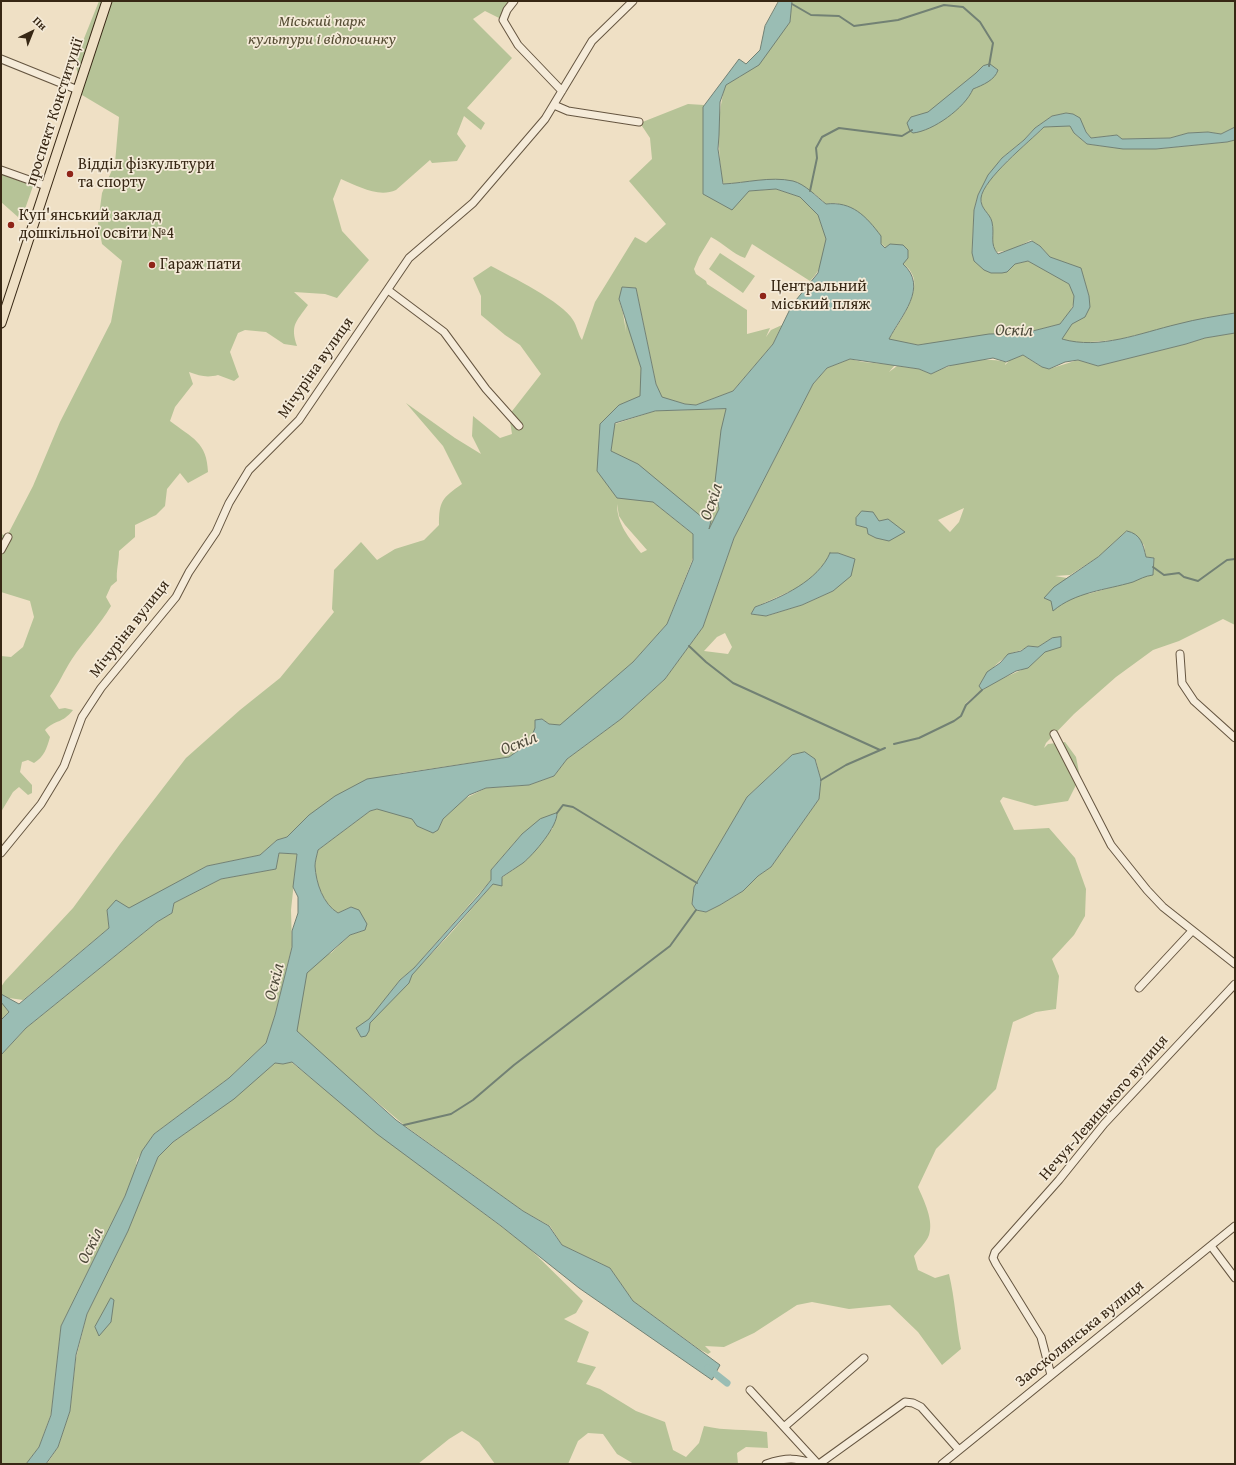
<!DOCTYPE html>
<meta charset="utf-8">
<style>
body{margin:0}
#map{position:relative;width:1236px;height:1465px;overflow:hidden;background:#efe0c5;font-family:"Gentium Book Plus",serif}
canvas{display:block}
.frame{position:absolute;inset:0;border:2px solid #372714;pointer-events:none}
.north{position:absolute;left:12px;top:12px;width:40px;height:40px;-webkit-text-stroke:3px #f5ebd9;paint-order:stroke;rotate:43deg;font-size:11px;font-weight:700;line-height:16px;text-align:center;color:#372714}
.north::after{content:'';display:block;margin:auto;width:14px;height:18px;background:#372714;clip-path:polygon(50% 0,100% 100%,50% 72%,0 100%)}
</style>
<div id="map">
<canvas width="1236" height="1465"></canvas>
<div class="frame"></div>
<div class="north">Пн</div>
</div>
<script>
const ctx = document.querySelector('canvas').getContext('2d');
ctx.lineJoin = 'round';
function paint(path, color) { ctx.fillStyle = color; ctx.fill(path, 'evenodd'); }
function strokePath(path, color, width, dash) { ctx.strokeStyle = color; ctx.lineWidth = width; ctx.lineCap = dash ? 'butt' : 'round'; ctx.setLineDash(dash || []); ctx.stroke(path); }
function write(font, color, halo, rows, align = 'center') {
  ctx.font = font + ' "Gentium Book Plus",serif'; ctx.lineWidth = 3.5; ctx.setLineDash([]); ctx.textBaseline = 'middle'; ctx.strokeStyle = halo; ctx.fillStyle = color; for (const [text, x, y, turn = 0] of rows) {
    ctx.save(); ctx.translate(x, y); ctx.rotate((+turn || 0) * Math.PI / 180); ctx.textAlign = isNaN(turn) ? turn : align; if (halo) ctx.strokeText(text, 0, 0); ctx.fillText(text, 0, 0); ctx.restore();
  }
}
const green = new Path2D(`
 M 99,1 L 514,1 L 503,20 L 485,11 L 473,19 L 512,58 L 467,108 L 485,123 L 481,130 L 464,116 L 457,134 L 466,146 L 457,161 L 432,163 L 430,160 L 396,190 C 378,198 358,186 341,179 L 333,199 L 342,231 L 369,260 L 337,298 L 325,294 L 294,292 L 308,305 C 296,322 290,325 297,346 L 284,344 L 266,332 L 245,330 L 238,333 L 230,352 L 239,377 L 234,381 L 218,375 C 207,378 200,376 189,372 L 193,384 L 175,407 L 170,421 C 192,438 207,442 208,472 L 188,483 L 180,473 L 167,489 L 165,506 L 156,515 L 135,525 L 135,537 L 119,551 C 119,562 116,570 117,581 L 111,586 L 106,597 L 111,606 C 100,625 84,641 72,659 C 64,671 59,684 50,696 L 59,709 L 65,708 L 73,710 C 62,724 56,719 45,730 L 50,737 C 47,748 44,757 34,763 L 28,760 L 22,762 L 20,772 L 32,785 L 32,793 L 28,795 L 19,787 L 13,792 L 1,812 L 1,656 L 11,657 L 23,647 L 34,617 L 30,601 L 1,592 L 1,534 L 7,536 L 33,486 L 60,422 L 111,322 L 122,261 L 102,244 L 98,223 L 102,193 L 115,163 L 119,117 L 82,95 L 75,61 Z
 M 792,1 L 1235,1 L 1235,127 L 1221,134 L 1208,132 L 1188,133 L 1170,138 L 1121,139 L 1117,135 L 1091,138 C 1084,130 1082,123 1073,114 L 1066,113 L 1052,116 L 1035,128 L 1024,140 L 1002,158 L 978,195 L 974,210 L 972,251 L 1015,264 L 1028,261 L 1060,278 L 1069,284 L 1073,290 L 1075,300 L 1070,312 L 1060,324 L 1025,333 L 918,345 L 888,340 C 898,325 917,298 914,280 C 914,277 911,272 909,269 L 837,203 L 826,204 L 815,194 L 765,180 L 724,184 L 722,180 C 718,147 716,115 726,83 L 740,77 L 790,22 Z
 M 688,104 L 704,105 L 705,185 L 749,191 L 776,189 L 800,197 L 818,215 L 823,229 L 826,229 C 827,247 824,268 810,281 L 752,244 L 745,258 C 733,254 723,243 711,237 L 699,257 L 694,269 L 696,274 L 706,281 L 707,284 L 747,310 L 747,334 L 770,328 L 766,337 L 771,330 L 782,325 L 773,344 L 733,391 L 696,405 L 685,404 L 662,398 L 656,384 L 636,288 L 622,287 L 619,300 L 623,313 L 626,332 L 624,309 L 642,367 L 642,397 L 619,405 L 597,471 L 653,502 L 693,534 L 693,558 L 667,624 L 633,662 L 603,690 L 560,726 L 549,724 L 542,719 L 529,743 L 509,757 L 395,774 L 309,815 L 287,837 L 277,840 L 260,855 L 207,866 L 138,905 L 129,908 L 107,910 L 109,928 L 23,1000 L 9,998 L 3,1000 L 9,1012 L 1,1021 L 1,987 L 5,981 L 73,908 L 120,844 L 186,758 L 240,710 L 280,678 L 334,612 L 332,609 L 334,570 L 361,542 L 377,560 L 395,549 L 424,540 L 439,525 C 439,501 442,498 462,484 L 443,446 L 406,403 L 455,438 L 481,454 L 472,436 L 473,416 L 500,438 L 512,434 L 509,415 L 541,374 L 520,345 L 505,335 L 481,315 L 481,296 L 473,278 L 491,266 C 510,276 563,302 573,320 C 577,326 578,334 582,340 L 595,302 L 635,237 L 646,243 L 666,224 L 629,181 L 652,159 L 650,138 L 640,123 ZM 617,504 L 619,516 L 625,525 L 647,550 L 641,553 C 629,538 617,524 617,504 Z
 M 1053,126 L 1071,126 L 1074,133 L 1087,144 L 1110,147 L 1156,149 L 1227,142 L 1235,140 L 1235,313 L 1115,340 L 1077,343 L 1061,339 L 1089,296 L 1081,269 L 1050,257 L 1040,246 L 1031,240 L 1011,250 L 997,252 C 988,243 996,231 991,220 C 988,212 981,210 981,198 C 982,180 1030,141 1044,127 Z
 M 1,174 L 33,186 L 25,209 L 21,208 L 18,217 L 1,202 Z
 M 720,253 L 755,276 L 743,293 L 709,269 Z
 M 1235,333 L 1235,625 L 1223,619 L 1179,641 L 1153,650 L 1116,677 L 1074,714 L 1046,743 L 1044,748 L 1048,744 L 1065,742 L 1076,757 L 1080,777 L 1068,801 L 1035,806 L 1003,797 L 1000,801 L 1014,830 L 1049,828 L 1075,858 L 1086,889 L 1085,916 L 1074,935 L 1052,959 L 1059,976 L 1056,1009 L 1036,1012 L 1013,1022 L 996,1089 L 936,1149 L 918,1187 C 924,1201 934,1220 929,1235 C 926,1243 918,1250 914,1256 L 918,1270 L 935,1278 L 949,1274 C 955,1299 956,1324 961,1349 L 942,1365 L 918,1332 L 890,1305 L 849,1309 L 812,1302 L 797,1305 L 754,1333 L 724,1347 L 705,1346 L 711,1352 L 708,1354 L 699,1349 L 633,1301 L 610,1268 L 562,1245 L 550,1226 L 523,1211 L 404,1125 L 357,1085 L 354,1089 L 296,1032 L 306,972 L 325,955 L 331,953 L 350,935 L 365,930 L 351,907 L 338,913 C 323,904 316,883 315,866 C 315,861 317,855 318,850 L 370,811 L 397,804 L 438,830 L 443,819 L 456,806 L 466,798 L 486,788 L 529,785 L 554,776 L 567,759 L 621,719 L 665,679 L 703,627 L 734,538 L 813,384 L 827,368 L 850,359 L 863,362 L 895,365 L 889,372 L 897,366 L 919,369 L 931,374 C 954,363 980,356 1006,362 L 1005,365 L 1010,360 L 1023,355 L 1040,366 L 1049,369 L 1078,360 L 1098,366 L 1186,344 L 1205,338 ZM 964,508 L 959,522 L 950,532 L 938,520 ZM 1127,531 L 1144,545 L 1146,557 L 1154,558 L 1153,575 L 1144,576 L 1134,581 L 1088,594 L 1071,576 L 1067,578 L 1055,576 L 1070,575 L 1098,557 ZM 830,553 L 838,553 L 855,559 L 833,591 L 802,605 L 767,616 L 751,614 L 755,607 L 806,584 L 827,561 ZM 725,633 L 732,647 L 728,654 L 704,651 L 717,637 ZM 1052,638 C 1035,673 1014,669 984,689 C 978,693 972,702 965,704 L 982,689 L 979,686 C 986,673 996,664 1008,655 C 1014,651 1020,652 1028,646 L 1038,647 ZM 792,755 L 816,761 L 821,780 L 819,799 L 771,867 L 758,876 L 743,891 L 720,905 L 706,912 L 696,910 L 692,904 L 697,883 L 747,797 ZM 553,828 L 524,862 L 493,884 L 450,934 L 371,1018 L 400,980 L 414,968 L 491,880 L 491,870 L 522,834 Z
 M 726,409 L 719,509 L 708,531 L 702,520 L 646,475 L 638,464 L 611,452 L 612,425 L 655,411 Z
 M 279,853 L 297,854 L 291,910 L 292,946 L 275,1015 L 266,1043 L 229,1078 L 154,1134 L 137,1160 L 134,1176 L 125,1196 L 61,1326 L 51,1414 L 39,1447 L 26,1464 L 1,1464 L 1,1055 L 26,1028 L 157,922 L 172,913 L 174,903 L 221,879 L 276,869 Z
 M 291,1062 L 408,1156 L 527,1246 L 583,1301 L 576,1313 L 564,1319 L 589,1332 L 577,1362 L 596,1367 L 586,1384 L 600,1389 L 636,1411 L 665,1422 L 673,1450 L 686,1457 L 699,1443 L 704,1426 C 725,1431 746,1429 767,1432 L 768,1448 L 746,1447 L 737,1453 L 738,1464 L 634,1464 L 617,1454 L 603,1434 L 588,1433 L 578,1441 L 568,1464 L 495,1464 L 479,1442 L 462,1431 L 449,1439 L 418,1464 L 47,1464 L 58,1447 L 70,1411 L 76,1358 L 87,1314 L 127,1232 L 158,1157 L 173,1142 L 219,1109 L 275,1063 L 283,1064 Z`);
const water = new Path2D(`
 M 779,1 L 792,1 L 790,22 L 759,65 L 726,85 L 720,102 L 719,135 L 718,149 L 723,184 C 746,183 770,176 793,181 C 805,184 817,197 826,204 C 852,201 866,216 881,236 L 881,244 L 885,248 L 890,244 L 903,245 L 908,250 L 908,258 L 903,264 C 929,287 901,316 889,339 L 918,345 L 989,334 L 1025,333 L 1060,324 L 1073,307 L 1074,296 L 1069,284 L 1028,261 L 1015,264 L 1007,272 L 1002,273 L 991,273 L 984,270 L 974,261 L 972,253 L 974,210 L 978,195 L 988,175 L 1002,158 L 1024,140 L 1035,128 L 1052,116 L 1066,113 L 1073,114 L 1080,118 L 1086,132 L 1091,138 L 1117,135 L 1122,139 L 1170,138 L 1188,133 L 1208,132 L 1221,134 L 1235,127 L 1235,140 L 1227,142 L 1156,149 L 1123,149 L 1087,144 L 1074,133 L 1070,126 L 1044,127 C 1029,142 983,179 981,198 C 980,209 990,213 992,222 C 995,235 989,244 998,254 L 1032,241 L 1040,246 L 1050,257 L 1081,268 L 1089,296 L 1090,307 L 1085,317 L 1072,324 L 1062,339 C 1100,350 1140,333 1178,324 C 1197,319 1216,316 1235,313 L 1235,333 L 1205,338 L 1186,344 L 1098,366 L 1078,360 L 1065,362 L 1049,369 L 1042,367 L 1023,355 L 1006,362 L 993,358 L 948,366 L 931,374 L 919,369 L 850,359 L 827,368 L 813,384 L 734,538 L 703,627 L 665,679 L 621,719 L 567,759 L 554,776 L 529,785 L 486,788 L 469,795 L 443,819 L 438,830 L 433,833 L 417,826 L 412,819 L 377,809 L 370,811 L 318,850 C 317,855 315,861 315,866 C 316,883 323,904 338,913 L 351,907 L 359,910 L 367,924 L 365,930 L 350,935 L 307,973 L 297,1031 L 396,1120 L 523,1211 L 549,1226 L 562,1245 L 610,1268 L 633,1301 L 720,1365 L 712,1380 L 579,1288 L 501,1226 L 377,1134 L 292,1062 L 283,1064 L 275,1063 L 234,1099 L 173,1142 L 158,1157 L 128,1231 L 87,1314 L 76,1355 L 70,1411 L 58,1447 L 46,1464 L 26,1464 L 39,1447 L 51,1415 L 61,1326 L 125,1196 L 142,1151 L 154,1134 L 229,1078 L 266,1043 L 275,1015 L 292,947 L 292,931 L 298,913 L 298,897 L 293,887 L 297,854 L 279,853 L 276,869 L 221,879 L 174,903 L 172,913 L 157,922 L 26,1028 L 1,1055 L 1,1020 L 9,1012 L 1,1002 L 1,994 L 19,1004 L 109,928 L 107,910 L 116,900 L 129,908 L 207,866 L 260,855 L 277,840 L 287,837 L 309,815 L 335,796 L 367,779 L 509,757 L 529,743 L 535,728 L 535,720 L 542,719 L 549,724 L 560,725 L 633,662 L 667,624 L 693,560 L 693,534 L 653,502 L 617,498 L 597,471 L 600,424 L 619,405 L 640,396 L 641,368 L 619,299 L 622,287 L 636,288 L 656,384 L 662,397 L 685,404 L 696,405 L 733,391 L 773,344 L 792,305 L 818,273 L 826,239 L 818,215 L 800,197 L 776,189 L 749,191 L 732,210 L 703,194 L 703,107 L 739,59 L 746,64 L 760,50 L 765,26 ZM 726,409 L 721,430 L 715,482 L 719,509 L 709,529 L 712,517 L 703,518 L 638,464 L 611,451 L 615,423 L 655,411 Z
 M 990,64 L 998,70 C 995,80 983,85 973,89 C 965,108 933,131 913,133 L 910,131 L 907,123 L 911,117 L 928,112 L 976,73 L 983,66 Z
 M 862,511 L 873,512 L 879,521 L 888,519 L 905,532 L 889,541 L 876,538 L 868,534 L 867,528 L 856,525 L 856,518 Z
 M 1127,531 C 1141,534 1143,544 1146,557 L 1154,558 L 1153,575 C 1145,576 1140,579 1133,582 C 1106,590 1075,592 1053,611 L 1051,601 L 1044,598 L 1054,587 L 1098,557 Z
 M 830,553 L 838,553 L 855,559 L 851,576 L 833,591 L 802,605 L 766,616 L 751,614 L 755,607 C 782,597 818,581 830,553 Z
 M 1061,637 L 1061,647 L 1045,652 L 1028,668 L 1016,671 L 982,690 L 979,686 L 987,672 L 1000,663 L 1008,654 L 1021,651 L 1028,646 L 1038,647 L 1052,638 Z
 M 805,752 L 815,759 L 821,780 L 819,799 L 771,867 L 758,876 L 743,891 L 720,905 L 706,912 L 696,910 L 692,904 L 694,887 L 747,797 L 792,755 Z
 M 557,813 C 558,826 534,854 523,863 C 516,868 509,872 502,877 L 502,886 L 493,884 L 412,975 L 409,983 L 370,1023 L 369,1031 L 366,1036 L 361,1037 L 356,1028 L 369,1019 L 400,980 L 414,968 L 479,895 L 491,880 L 491,870 L 522,834 L 540,819 Z
 M 111,1298 L 114,1300 L 111,1322 L 99,1336 L 95,1327 Z`);
const stream = new Path2D(`
 M 792,4 L 811,15 L 839,16 L 854,26 L 898,20 L 944,5 L 963,7 L 980,22 L 993,43 L 989,66
 M 810,191 L 817,158 L 816,148 L 822,137 L 839,128 L 902,136 L 912,130
 M 1153,567 L 1164,575 L 1179,573 L 1184,577 L 1198,581 L 1227,560 L 1235,559
 M 689,646 L 706,662 L 733,683 L 880,750
 M 894,744 L 919,738 L 954,721 L 961,716 L 966,705 L 982,690
 M 821,780 L 846,765 L 885,748
 M 557,813 L 563,805 L 573,807 L 697,883
 M 404,1125 L 451,1114 L 473,1100 L 514,1065 L 670,946 L 696,910`);
const canal = new Path2D(`
 M 708,1368 L 727,1383`);
const minor = new Path2D(`
 M 514,1 L 507,10 L 503,20 L 518,45 L 562,91
 M 1,59 L 78,90
 M 554,105 L 568,111 L 639,122
 M 1,170 L 46,186
 M 388,290 L 444,332 L 486,389 L 519,426
 M 1,550 L 8,537
 M 1180,654 L 1182,683 L 1194,701 L 1235,738
 M 1054,734 L 1111,845 L 1147,890 L 1163,907 L 1235,964
 M 1,853 L 41,804 L 64,766 L 82,717 L 101,688 L 176,597 L 189,572 L 216,532 L 229,503 L 249,470 L 299,420 L 409,258 L 473,203 L 545,119 L 592,41 L 633,1
 M 1139,988 L 1192,931
 M 1211,1246 L 1235,1278
 M 1051,1375 L 1041,1337 L 996,1264 L 993,1258 L 995,1252 L 1059,1180 L 1104,1124 L 1235,984
 M 750,1390 L 818,1464
 M 784,1427 L 864,1358
 M 766,1464 C 788,1457 795,1458 817,1464
 M 819,1464 L 905,1402 L 913,1403 L 921,1407 L 959,1450
 M 942,1464 L 1235,1226`);
const major = new Path2D(`
 M 1,323 L 107,1`);
const markers = [
 [70,174,4,"#8f2418"],
 [11,225,4,"#8f2418"],
 [152,265,4,"#8f2418"],
 [763,296,4,"#8f2418"]
];
const parkNames = [
 ["Міський парк",322,22],
 ["культури і відпочинку",322,40]
];
const streetNames = [
 ["проспект Конституції",55,112,-72],
 ["Мічуріна вулиця",316,368,-55],
 ["Мічуріна вулиця",130,629,-52],
 ["Нечуя-Левицького вулиця",1104,1108,-49],
 ["Заосколянська вулиця",1080,1334,-39]
];
const poiNames = [
 ["Відділ фізкультури",78,165],
 ["та спорту",78,183],
 ["Куп'янський заклад",19,216],
 ["дошкільної освіти №4",19,234],
 ["Гараж пати",160,265],
 ["Центральний",771,287],
 ["міський пляж",771,305]
];
const waterNames = [
 ["Оскіл",1014,331,1],
 ["Оскіл",712,502,-71],
 ["Оскіл",519,744,-22],
 ["Оскіл",275,982,-76],
 ["Оскіл",91,1246,-64]
];
paint(green, '#b6c397');
paint(water, '#9abdb4');
strokePath(water, '#728174', 1);
strokePath(stream, '#728174', 2);
strokePath(canal, '#9abdb4', 7);
strokePath(minor, '#655540', 9);
strokePath(major, '#372714', 11);
strokePath(minor, '#f5ebd9', 7);
strokePath(major, '#efe0c5', 9);
for (const [x, y, r, color] of markers) { const dot = new Path2D(); dot.arc(x, y, r, 0, 2 * Math.PI); ctx.fillStyle = color; ctx.fill(dot); strokePath(dot, '#f5ebd9', 1.5); }
write('italic 16px', '#574e35', '#f5ebd9', parkNames);
write('16px', '#372714', '#f5ebd9', streetNames);
write('16px', '#372714', '#f5ebd9', poiNames, 'left');
write('italic 17px', '#504c3c', '#f5ebd9', waterNames);
</script>
